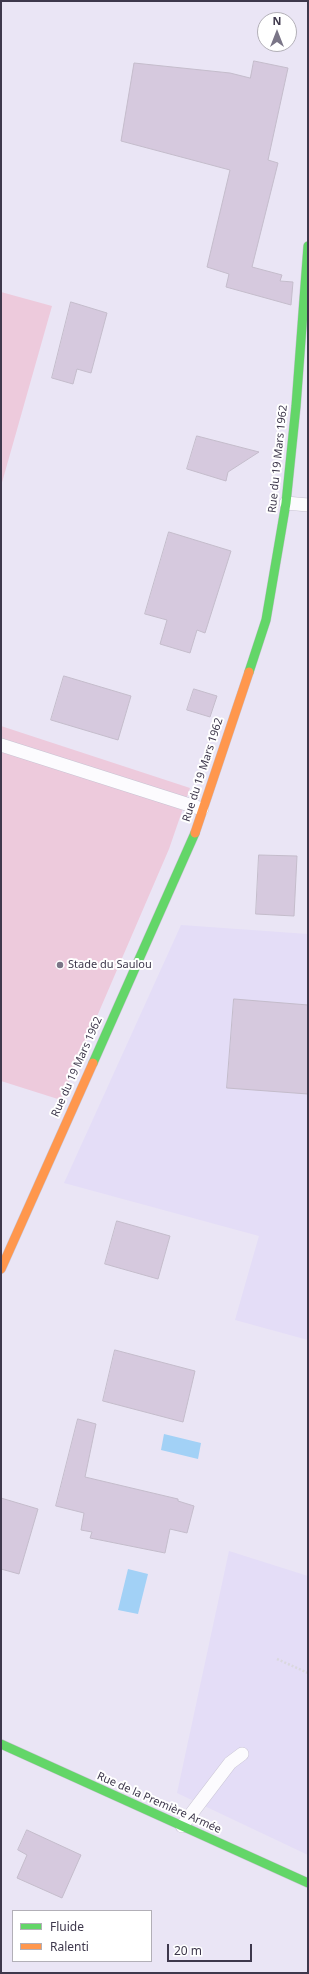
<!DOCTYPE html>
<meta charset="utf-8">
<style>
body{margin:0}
#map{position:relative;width:309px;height:1974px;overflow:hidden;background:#eae5f5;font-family:"Noto Sans",sans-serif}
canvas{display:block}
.frame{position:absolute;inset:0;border:2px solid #3e384c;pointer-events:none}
.legend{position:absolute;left:12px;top:1910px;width:140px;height:52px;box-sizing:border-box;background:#fff;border:1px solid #b2afb7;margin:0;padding:5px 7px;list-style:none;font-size:12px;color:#3e384c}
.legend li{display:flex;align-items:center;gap:8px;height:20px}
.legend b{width:20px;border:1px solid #b2afb7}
.north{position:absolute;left:257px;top:12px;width:40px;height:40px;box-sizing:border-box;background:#fff;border:1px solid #b2afb7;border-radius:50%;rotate:0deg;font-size:11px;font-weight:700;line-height:16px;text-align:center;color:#3e384c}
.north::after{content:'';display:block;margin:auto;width:14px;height:18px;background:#7a7587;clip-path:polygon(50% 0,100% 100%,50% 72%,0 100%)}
.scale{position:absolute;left:167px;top:1944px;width:85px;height:18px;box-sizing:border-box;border:2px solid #3e384c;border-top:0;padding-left:5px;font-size:12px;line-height:14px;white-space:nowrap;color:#3e384c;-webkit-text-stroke:3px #fff;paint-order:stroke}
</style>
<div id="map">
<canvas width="309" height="1974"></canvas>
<div class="frame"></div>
<ul class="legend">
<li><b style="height:5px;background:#63d668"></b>Fluide</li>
<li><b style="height:5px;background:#ff974d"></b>Ralenti</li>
</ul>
<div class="north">N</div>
<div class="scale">20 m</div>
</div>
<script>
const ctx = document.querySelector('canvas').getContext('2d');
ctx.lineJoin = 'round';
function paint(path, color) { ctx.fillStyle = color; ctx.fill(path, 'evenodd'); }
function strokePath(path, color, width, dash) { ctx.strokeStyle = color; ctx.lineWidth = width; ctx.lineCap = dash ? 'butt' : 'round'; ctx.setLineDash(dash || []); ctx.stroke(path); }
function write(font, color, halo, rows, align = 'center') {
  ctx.font = font + ' "Noto Sans",sans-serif'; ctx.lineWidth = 4; ctx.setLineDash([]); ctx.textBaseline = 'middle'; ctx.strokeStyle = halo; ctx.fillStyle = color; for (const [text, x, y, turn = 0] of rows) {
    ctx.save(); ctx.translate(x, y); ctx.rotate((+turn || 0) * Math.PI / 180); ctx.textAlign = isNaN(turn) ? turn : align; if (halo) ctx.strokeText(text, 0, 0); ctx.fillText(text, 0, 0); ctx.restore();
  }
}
const built = new Path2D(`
 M 181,925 L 308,934 L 308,1340 L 235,1320 L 259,1236 L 64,1183 Z
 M 229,1551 L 308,1576 L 308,1855 L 177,1793 Z`);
const green = new Path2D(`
 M 1,292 L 52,306 L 1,486 Z
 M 1,726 L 190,788 L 169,849 L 61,1100 L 1,1081 Z`);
const water = new Path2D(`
 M 164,1434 L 201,1443 L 198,1459 L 161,1450 Z
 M 128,1569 L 148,1574 L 138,1614 L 118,1610 Z`);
const building = new Path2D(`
 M 254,61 L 288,68 L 268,160 L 278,163 L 252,267 L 282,275 L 280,281 L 293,282 L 291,305 L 226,287 L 229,274 L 207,267 L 230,170 L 121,141 L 134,63 L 230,73 L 250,78 Z
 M 71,302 L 107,313 L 91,373 L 77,369 L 73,384 L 52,378 Z
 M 197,436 L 259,452 L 228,472 L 226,481 L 187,469 Z
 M 169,532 L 231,551 L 205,633 L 197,630 L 190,653 L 160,644 L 167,620 L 145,614 Z
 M 64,676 L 131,696 L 118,740 L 51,720 Z
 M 194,689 L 217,696 L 210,717 L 187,710 Z
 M 259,855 L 297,856 L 294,916 L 256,914 Z
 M 234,999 L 308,1005 L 308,1094 L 227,1088 Z
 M 117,1221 L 170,1236 L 158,1279 L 105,1264 Z
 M 115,1350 L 195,1371 L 183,1422 L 103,1401 Z
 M 78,1419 L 96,1424 L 85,1477 L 178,1499 L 178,1501 L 194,1506 L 187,1533 L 170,1529 L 165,1553 L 90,1538 L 92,1532 L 81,1530 L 84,1513 L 56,1506 Z
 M 1,1498 L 38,1509 L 19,1574 L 1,1569 Z
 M 27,1830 L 81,1855 L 62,1898 L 17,1878 L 27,1855 L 18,1850 Z`);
const path = new Path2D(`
 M 277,1659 L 308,1673`);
const lane = new Path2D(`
 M 286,503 L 308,505
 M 1,745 L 202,809
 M 182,1826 L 230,1763 L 242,1754`);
const fast = new Path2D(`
 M 249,672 L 266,620 L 286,503 L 296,406 L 308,246
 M 93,1063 L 195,833
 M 1,1744 L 308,1883`);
const slow = new Path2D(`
 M 195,833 L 249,672
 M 1,1269 L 93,1063`);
const markers = [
 [60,965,4,"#7a7587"]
];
const streetNames = [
 ["Rue du 19 Mars 1962",278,459,-84],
 ["Rue du 19 Mars 1962",203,770,-72],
 ["Rue du 19 Mars 1962",77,1067,-66],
 ["Rue de la Première Armée",159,1803,24]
];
const poiNames = [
 ["Stade du Saulou",68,965]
];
paint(built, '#e4ddf7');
paint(green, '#edcadc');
paint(water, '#a2d1f6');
paint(building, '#d6c9de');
strokePath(building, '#c4bccb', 1);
strokePath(lane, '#c8c3d3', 14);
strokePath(fast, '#c8c3d3', 10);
strokePath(slow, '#c8c3d3', 10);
strokePath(path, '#dad8de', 2.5, [2, 2]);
strokePath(lane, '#fcfbfe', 13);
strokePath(fast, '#63d668', 9);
strokePath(slow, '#ff974d', 9);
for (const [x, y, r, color] of markers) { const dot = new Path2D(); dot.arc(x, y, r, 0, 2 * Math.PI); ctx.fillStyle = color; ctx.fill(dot); strokePath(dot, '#fff', 1.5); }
write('11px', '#3e384c', '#fff', streetNames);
write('11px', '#3e384c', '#fff', poiNames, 'left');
</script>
